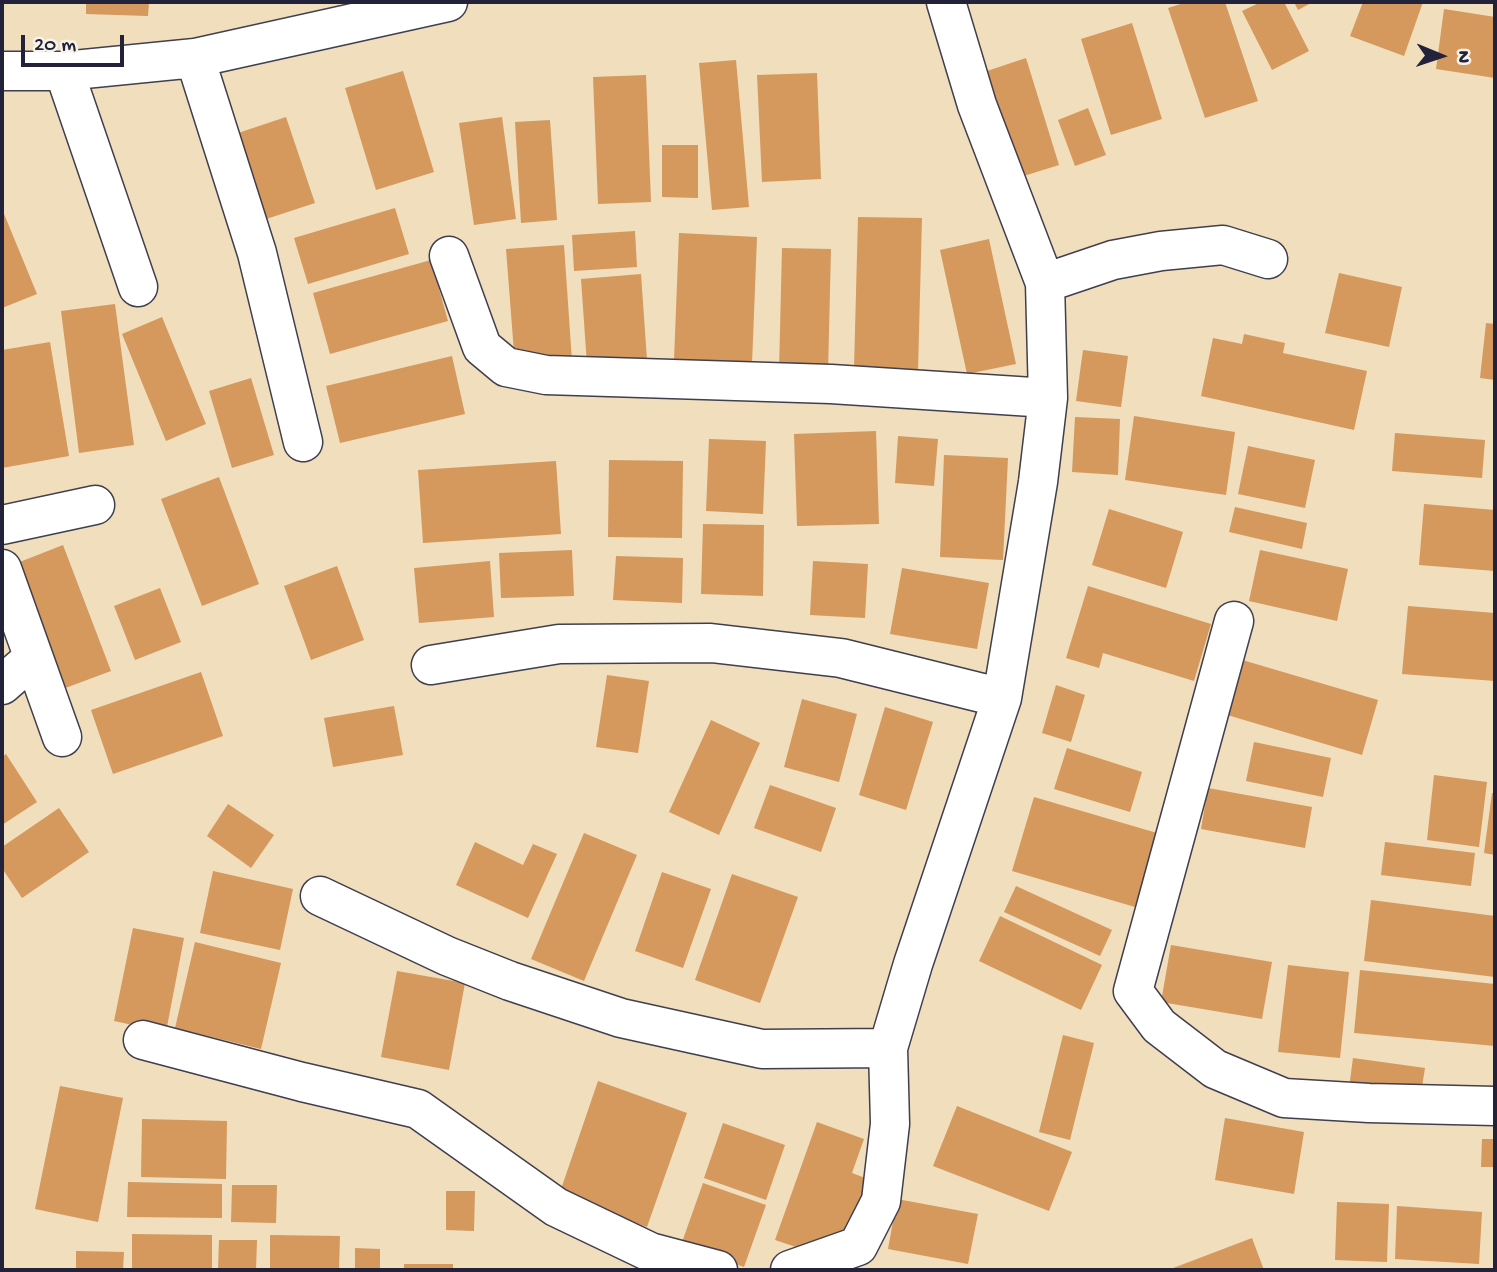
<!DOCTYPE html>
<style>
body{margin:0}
#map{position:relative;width:1497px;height:1272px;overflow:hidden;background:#f0debd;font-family:"Gochi Hand",sans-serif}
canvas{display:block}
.frame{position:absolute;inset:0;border:4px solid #22223b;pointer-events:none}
.north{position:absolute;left:1406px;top:21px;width:70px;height:70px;-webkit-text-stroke:5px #f7f3e8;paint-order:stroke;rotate:92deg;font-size:19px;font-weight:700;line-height:28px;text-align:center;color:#22223b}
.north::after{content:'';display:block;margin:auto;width:24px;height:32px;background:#22223b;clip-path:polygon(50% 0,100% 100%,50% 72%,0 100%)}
.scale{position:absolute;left:21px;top:35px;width:103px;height:32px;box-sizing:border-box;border:4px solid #22223b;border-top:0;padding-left:9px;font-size:21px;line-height:24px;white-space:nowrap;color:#22223b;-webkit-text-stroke:5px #f7f3e8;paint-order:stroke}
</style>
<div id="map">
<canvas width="1497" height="1272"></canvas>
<div class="frame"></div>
<div class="north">N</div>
<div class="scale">20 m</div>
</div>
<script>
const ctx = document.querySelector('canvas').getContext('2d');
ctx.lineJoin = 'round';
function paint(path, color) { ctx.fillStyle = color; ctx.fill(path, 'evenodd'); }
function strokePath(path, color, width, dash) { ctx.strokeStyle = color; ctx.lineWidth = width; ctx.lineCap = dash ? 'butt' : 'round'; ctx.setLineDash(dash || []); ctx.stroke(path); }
const building = new Path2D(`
 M 86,2 L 149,2 L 148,16 L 86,14 Z
 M 1187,2 L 1225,2 L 1258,101 L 1205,118 L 1168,8 Z
 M 1261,2 L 1284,2 L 1309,51 L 1272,70 L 1242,11 Z
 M 1294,2 L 1313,2 L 1298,10 Z
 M 1363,2 L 1423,2 L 1404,56 L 1350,36 Z
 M 1444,9 L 1495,17 L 1495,78 L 1436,69 Z
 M 1132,23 L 1162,119 L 1111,135 L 1081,39 Z
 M 1026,58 L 1059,165 L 1014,179 L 981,73 Z
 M 736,60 L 749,207 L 712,210 L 699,63 Z
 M 403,71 L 434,172 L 376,190 L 345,88 Z
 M 817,73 L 821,179 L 762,182 L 757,75 Z
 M 646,75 L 651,202 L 598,204 L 593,77 Z
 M 1088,108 L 1106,155 L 1075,166 L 1058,120 Z
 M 286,117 L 315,203 L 257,222 L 229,136 Z
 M 502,117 L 516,219 L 474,225 L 459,123 Z
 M 550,120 L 557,220 L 521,223 L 515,122 Z
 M 662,145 L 698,145 L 698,198 L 662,197 Z
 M 395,208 L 409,254 L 308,284 L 294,238 Z
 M 2,209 L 37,294 L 2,308 Z
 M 858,217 L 922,218 L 918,370 L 854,368 Z
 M 635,231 L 637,267 L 574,271 L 572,235 Z
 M 679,233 L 757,237 L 752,364 L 674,360 Z
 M 989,239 L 1016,364 L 967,374 L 940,250 Z
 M 564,245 L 572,361 L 515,365 L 506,249 Z
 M 782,248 L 831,249 L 828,372 L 779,371 Z
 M 431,260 L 448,321 L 330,354 L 313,293 Z
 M 1339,273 L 1402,287 L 1389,347 L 1325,333 Z
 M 641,274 L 647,360 L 587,365 L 581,279 Z
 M 115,304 L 134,445 L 79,453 L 61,311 Z
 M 162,317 L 206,424 L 166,441 L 122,334 Z
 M 1486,323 L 1495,324 L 1495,380 L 1480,378 Z
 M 1244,334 L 1285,343 L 1283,353 L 1367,371 L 1354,430 L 1201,396 L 1213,338 L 1242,344 Z
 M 50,342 L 69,456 L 2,468 L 2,350 Z
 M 1083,350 L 1128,356 L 1121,407 L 1076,401 Z
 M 452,356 L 465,414 L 340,443 L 326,386 Z
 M 251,378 L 274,455 L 232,468 L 209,391 Z
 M 1134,416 L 1235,432 L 1226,495 L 1125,480 Z
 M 1075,417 L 1120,419 L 1118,475 L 1072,472 Z
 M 876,431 L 879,524 L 797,526 L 794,434 Z
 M 1395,433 L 1485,440 L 1482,478 L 1392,471 Z
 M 898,436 L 938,439 L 934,486 L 895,483 Z
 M 709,439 L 766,441 L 763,514 L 706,511 Z
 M 1248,446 L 1315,460 L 1305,508 L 1238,494 Z
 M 944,455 L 1008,458 L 1003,560 L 940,557 Z
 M 609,460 L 683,461 L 682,538 L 608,537 Z
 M 556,461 L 561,534 L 423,543 L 418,470 Z
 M 219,477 L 259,584 L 202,606 L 161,499 Z
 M 1424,504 L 1495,510 L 1495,571 L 1419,565 Z
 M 1235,507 L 1307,523 L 1302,549 L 1229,532 Z
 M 1109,509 L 1183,532 L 1166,588 L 1092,565 Z
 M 703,524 L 764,525 L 763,596 L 701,594 Z
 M 63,545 L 111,671 L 60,690 L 12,565 Z
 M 572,550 L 574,596 L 501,598 L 499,553 Z
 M 1260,550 L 1348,569 L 1337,621 L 1249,601 Z
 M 616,556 L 683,558 L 682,603 L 613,600 Z
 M 490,561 L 494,617 L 419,623 L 414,568 Z
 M 813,561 L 868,564 L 865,618 L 810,615 Z
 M 337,566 L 364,640 L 311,660 L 284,586 Z
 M 902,568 L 989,583 L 977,649 L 890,634 Z
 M 1088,586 L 1211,624 L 1194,681 L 1103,653 L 1099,668 L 1066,658 Z
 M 160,588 L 181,642 L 135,660 L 114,606 Z
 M 1408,606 L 1495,613 L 1495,681 L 1402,674 Z
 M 1239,659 L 1378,700 L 1362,755 L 1224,714 Z
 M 201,672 L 223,736 L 113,774 L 91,710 Z
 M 607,675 L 649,681 L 638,753 L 596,747 Z
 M 1056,685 L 1085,695 L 1071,742 L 1042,733 Z
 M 802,699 L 857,714 L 839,782 L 784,767 Z
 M 394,706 L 403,755 L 333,767 L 324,718 Z
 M 885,707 L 933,722 L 906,810 L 859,795 Z
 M 711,720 L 760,743 L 719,835 L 669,812 Z
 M 1254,742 L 1331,758 L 1323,797 L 1246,781 Z
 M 1067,748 L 1142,772 L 1130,812 L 1054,789 Z
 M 6,754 L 37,802 L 2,825 L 2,757 Z
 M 1434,775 L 1487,782 L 1479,847 L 1427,840 Z
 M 770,785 L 836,808 L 821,852 L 754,828 Z
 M 1208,788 L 1312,807 L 1305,848 L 1201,829 Z
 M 1492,793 L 1495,793 L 1495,855 L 1484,853 Z
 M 1034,797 L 1157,833 L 1135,907 L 1012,871 Z
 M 228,804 L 274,835 L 251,868 L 207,836 Z
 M 59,808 L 89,852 L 22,898 L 2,868 L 2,847 Z
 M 584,833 L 637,855 L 584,981 L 531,959 Z
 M 475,842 L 523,865 L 533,844 L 557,854 L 528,918 L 456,885 Z
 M 1385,842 L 1475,853 L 1471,886 L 1381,875 Z
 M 213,871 L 293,889 L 280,950 L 200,933 Z
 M 662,872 L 711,889 L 683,968 L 635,951 Z
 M 732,874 L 798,897 L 760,1003 L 695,980 Z
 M 1016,886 L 1112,930 L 1100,956 L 1004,912 Z
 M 1371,900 L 1495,916 L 1495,977 L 1364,961 Z
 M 1000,916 L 1102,965 L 1081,1010 L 979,961 Z
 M 133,928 L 184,938 L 166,1032 L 114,1021 Z
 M 195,942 L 281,963 L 261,1049 L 175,1028 Z
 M 1171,945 L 1272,962 L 1262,1019 L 1161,1002 Z
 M 1288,965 L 1349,972 L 1340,1058 L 1278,1052 Z
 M 1360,970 L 1495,984 L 1495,1046 L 1354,1033 Z
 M 397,971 L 465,983 L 449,1070 L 381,1057 Z
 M 1063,1035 L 1094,1043 L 1070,1140 L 1039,1132 Z
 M 1353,1058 L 1425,1068 L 1420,1099 L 1349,1088 Z
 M 598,1081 L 687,1113 L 647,1227 L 559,1195 Z
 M 60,1086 L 123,1098 L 98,1222 L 35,1209 Z
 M 957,1106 L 1072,1152 L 1049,1211 L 933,1166 Z
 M 1225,1118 L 1304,1132 L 1294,1194 L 1215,1180 Z
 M 142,1119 L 227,1121 L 226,1179 L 141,1177 Z
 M 817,1122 L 864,1139 L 852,1173 L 868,1179 L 847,1241 L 831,1234 L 823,1256 L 775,1240 Z
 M 723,1123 L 785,1145 L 766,1200 L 704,1178 Z
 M 1482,1139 L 1495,1139 L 1495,1167 L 1481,1167 Z
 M 128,1182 L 222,1184 L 222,1218 L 127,1217 Z
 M 703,1183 L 766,1205 L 744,1267 L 681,1245 Z
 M 232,1185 L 277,1185 L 276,1223 L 231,1222 Z
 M 446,1191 L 475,1191 L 474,1231 L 446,1230 Z
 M 897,1199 L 978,1214 L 968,1264 L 888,1249 Z
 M 1337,1202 L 1389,1204 L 1387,1262 L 1335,1260 Z
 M 1397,1206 L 1482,1212 L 1479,1264 L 1395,1259 Z
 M 132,1234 L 212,1235 L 212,1270 L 132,1269 Z
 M 270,1235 L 340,1236 L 339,1270 L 270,1270 Z
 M 1252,1238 L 1264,1270 L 1168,1270 Z
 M 219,1240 L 257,1240 L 256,1270 L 218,1270 Z
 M 355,1248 L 380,1249 L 380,1270 L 355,1270 Z
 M 76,1251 L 124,1252 L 123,1270 L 76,1270 Z
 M 404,1264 L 453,1264 L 453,1270 L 404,1270 Z`);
const minor = new Path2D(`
 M 195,58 L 257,253 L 303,442
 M 2,71 L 64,71 L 195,58 L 448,2
 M 64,71 L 138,287
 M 449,256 L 482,347 L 506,367 L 546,375 L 831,384 L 1048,398
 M 1045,283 L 1113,260 L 1161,251 L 1223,245 L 1268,259
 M 2,525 L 95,505
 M 2,569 L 62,737
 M 1234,621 L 1133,991 L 1159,1026 L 1215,1069 L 1284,1098 L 1369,1103 L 1495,1106
 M 431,665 L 559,644 L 711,643 L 841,658 L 1002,698
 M 2,685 L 33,658
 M 320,896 L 447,956 L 510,981 L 621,1018 L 762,1049 L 888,1048
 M 143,1040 L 302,1082 L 418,1109 L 556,1207 L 650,1252 L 718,1270
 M 790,1270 L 858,1246 L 881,1201 L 890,1124 L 888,1048 L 913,964 L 1002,698 L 1038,482 L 1048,398 L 1045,283 L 977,105 L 946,2`);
paint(building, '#d5985d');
strokePath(minor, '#413e4e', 41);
strokePath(minor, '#fff', 38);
</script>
